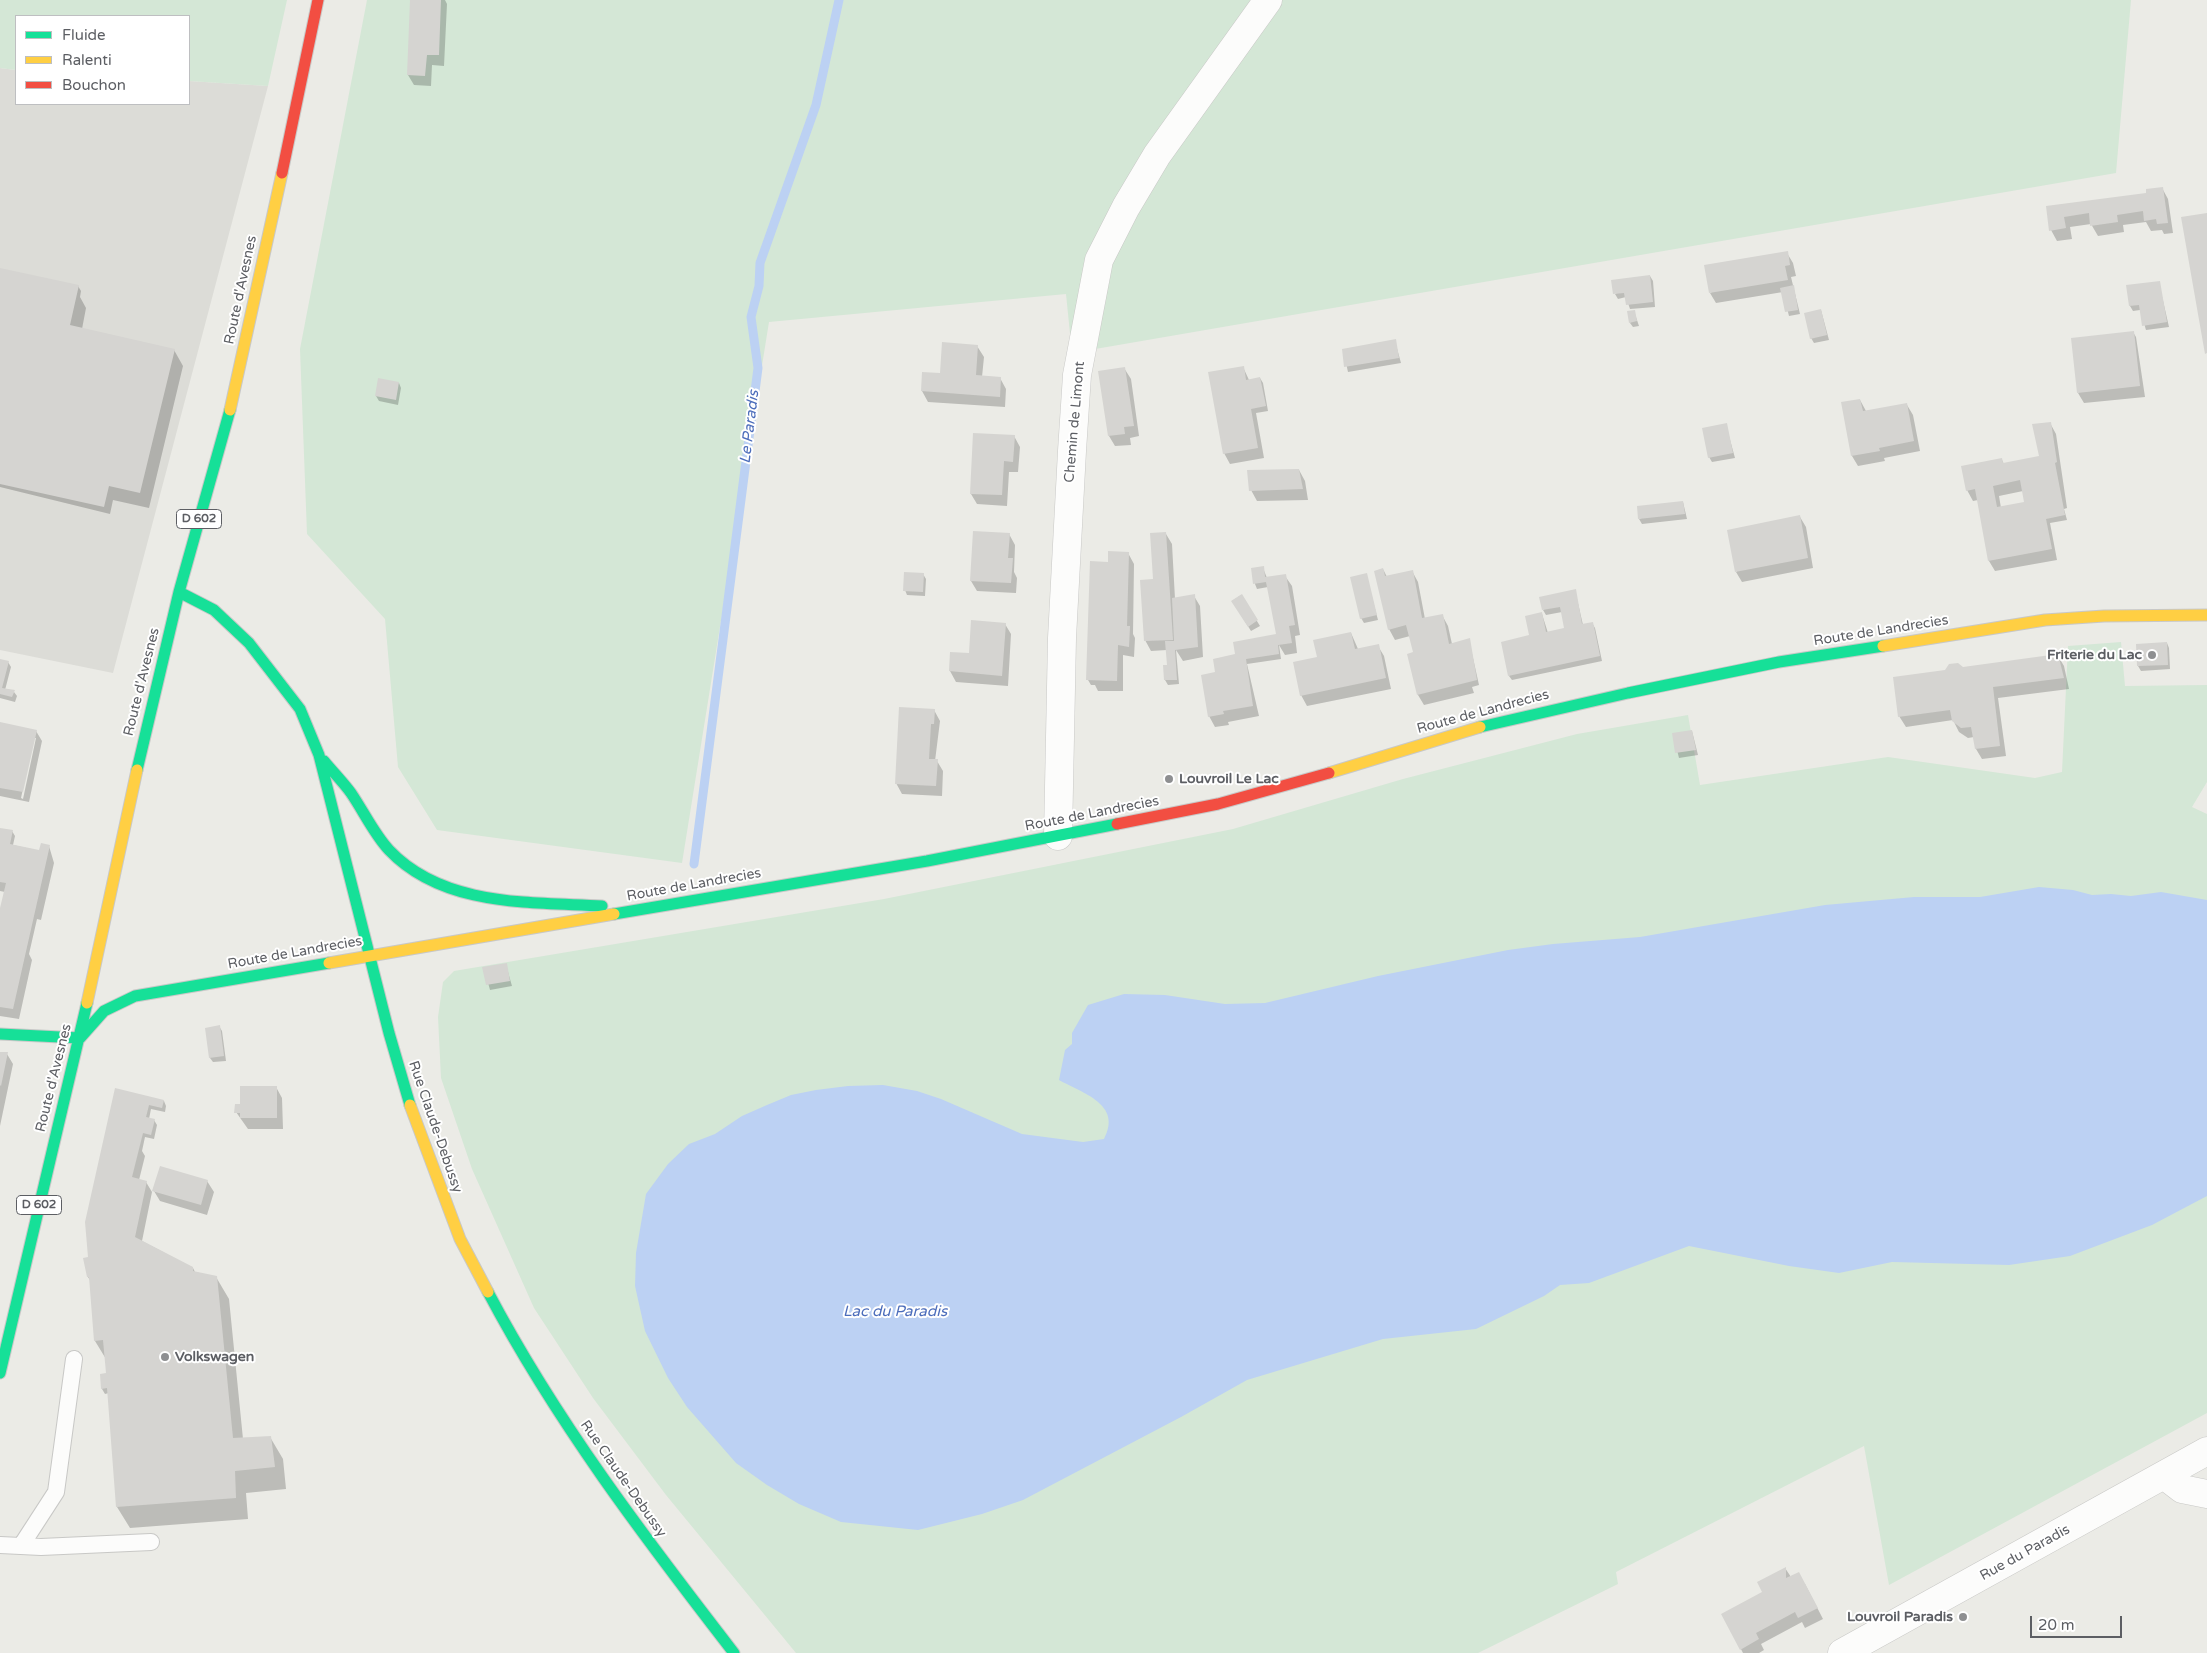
<!DOCTYPE html>
<style>
body{margin:0}
#map{position:relative;width:2207px;height:1653px;overflow:hidden;background:#ebebe6;font-family:"Varela Round",sans-serif}
canvas{display:block}
.legend{position:absolute;left:15px;top:15px;width:175px;height:90px;box-sizing:border-box;background:#fff;border:1px solid #bebfc1;margin:0;padding:6px 9px;list-style:none;font-size:15px;color:#5c5e63}
.legend li{display:flex;align-items:center;gap:10px;height:25px}
.legend b{width:25px;border:1px solid #bebfc1}
.scale{position:absolute;left:2030px;top:1616px;width:92px;height:22px;box-sizing:border-box;border:2px solid #5c5e63;border-top:0;padding-left:6px;font-size:15px;line-height:18px;white-space:nowrap;color:#5c5e63;-webkit-text-stroke:4px #fff;paint-order:stroke}
</style>
<div id="map">
<canvas width="2207" height="1653"></canvas>
<ul class="legend">
<li><b style="height:6px;background:#16e098"></b>Fluide</li>
<li><b style="height:6px;background:#ffcf43"></b>Ralenti</li>
<li><b style="height:6px;background:#f24e42"></b>Bouchon</li>
</ul>
<div class="scale">20 m</div>
</div>
<script>
const ctx = document.querySelector('canvas').getContext('2d');
ctx.lineJoin = 'round';
function paint(path, color) { ctx.fillStyle = color; ctx.fill(path, 'evenodd'); }
function strokePath(path, color, width, dash) { ctx.strokeStyle = color; ctx.lineWidth = width; ctx.lineCap = dash ? 'butt' : 'round'; ctx.setLineDash(dash || []); ctx.stroke(path); }
function write(font, color, halo, rows, align = 'center') {
  ctx.font = font + ' "Varela Round",sans-serif'; ctx.lineWidth = 4; ctx.setLineDash([]); ctx.textBaseline = 'middle'; ctx.strokeStyle = halo; ctx.fillStyle = color; for (const [text, x, y, turn = 0] of rows) {
    ctx.save(); ctx.translate(x, y); ctx.rotate((+turn || 0) * Math.PI / 180); ctx.textAlign = isNaN(turn) ? turn : align; if (halo) ctx.strokeText(text, 0, 0); ctx.fillText(text, 0, 0); ctx.restore();
  }
}
const industrial = new Path2D(`
 M 0,68 L 16,70 L 16,104 L 189,104 L 189,81 L 268,86 L 113,673 L 0,650 Z`);
const green = new Path2D(`
 M 0,0 L 287,0 L 268,86 L 189,81 L 189,16 L 16,16 L 16,70 L 0,68 Z
 M 367,0 L 2131,0 L 2116,173 L 1072,353 L 1066,294 L 769,322 L 682,863 L 437,830 L 398,767 L 385,619 L 307,534 L 300,349 Z
 M 2121,642 L 2125,686 L 2207,685 L 2207,782 L 2192,807 L 2207,814 L 2207,1413 L 1889,1585 L 1864,1446 L 1616,1572 L 1618,1584 L 1478,1653 L 796,1653 L 666,1495 L 593,1398 L 534,1308 L 472,1169 L 441,1078 L 438,1017 L 443,982 L 454,971 L 884,899 L 1233,829 L 1403,779 L 1577,734 L 1688,715 L 1700,785 L 1888,757 L 2035,778 L 2062,772 L 2068,646 Z`);
const water = new Path2D(`
 M 2039,887 L 2073,890 L 2092,895 L 2111,894 L 2131,896 L 2161,892 L 2207,900 L 2207,1196 L 2152,1225 L 2070,1256 L 2009,1265 L 1892,1262 L 1839,1273 L 1789,1266 L 1689,1246 L 1589,1283 L 1560,1285 L 1544,1296 L 1476,1329 L 1383,1339 L 1247,1380 L 1181,1417 L 1023,1500 L 982,1514 L 918,1530 L 841,1522 L 799,1504 L 767,1485 L 736,1463 L 687,1407 L 668,1378 L 645,1331 L 635,1286 L 636,1253 L 646,1194 L 668,1164 L 689,1144 L 715,1134 L 742,1116 L 767,1105 L 791,1095 L 816,1090 L 848,1086 L 883,1085 L 917,1091 L 941,1099 L 1022,1134 L 1083,1142 L 1104,1139 C 1123,1104 1082,1093 1059,1080 L 1065,1050 L 1072,1044 L 1072,1033 L 1088,1005 L 1124,994 L 1165,995 L 1225,1004 L 1265,1003 L 1378,976 L 1508,950 L 1553,944 L 1640,937 L 1825,905 L 1914,897 L 1980,897 Z`);
const shadow = new Path2D(`
 M 412,0 L 445,0 L 447,4 L 444,66 L 432,65 L 431,86 L 414,85 L 408,75 Z
 M 2162,188 L 2168,199 L 2173,233 L 2164,234 L 2162,230 L 2151,231 L 2146,222 L 2123,225 L 2124,232 L 2098,236 L 2091,224 L 2070,227 L 2072,239 L 2057,241 L 2051,230 L 2047,207 L 2147,194 Z
 M 1787,253 L 1793,263 L 1796,276 L 1791,277 L 1800,314 L 1789,316 L 1783,292 L 1716,303 L 1710,293 Z
 M 0,269 L 78,286 L 81,291 L 80,297 L 86,308 L 82,329 L 174,350 L 183,366 L 149,508 L 113,500 L 110,514 L 0,487 Z
 M 1650,276 L 1653,281 L 1655,307 L 1630,309 L 1626,297 L 1618,299 L 1615,294 Z
 M 2159,283 L 2169,327 L 2146,330 L 2140,310 L 2133,311 L 2130,306 L 2127,286 Z
 M 1821,310 L 1829,340 L 1814,343 L 1811,338 Z
 M 1634,311 L 1639,326 L 1633,327 L 1630,323 Z
 M 2133,332 L 2136,337 L 2145,397 L 2084,403 L 2078,393 Z
 M 1395,341 L 1401,363 L 1348,372 L 1343,350 Z
 M 977,346 L 984,357 L 982,377 L 1000,378 L 1006,389 L 1005,407 L 928,402 L 922,391 L 924,373 L 941,374 Z
 M 1243,367 L 1249,380 L 1260,378 L 1263,383 L 1268,411 L 1256,413 L 1264,458 L 1230,464 L 1224,453 Z
 M 1124,368 L 1131,379 L 1139,436 L 1130,438 L 1131,445 L 1115,446 L 1109,436 Z
 M 399,383 L 401,388 L 398,405 L 379,401 L 376,396 Z
 M 1860,400 L 1866,411 L 1907,405 L 1913,415 L 1920,451 L 1884,458 L 1885,461 L 1858,466 L 1852,456 L 1842,403 Z
 M 2050,423 L 2056,434 L 2067,508 L 2064,509 L 2067,520 L 2050,523 L 2057,560 L 1995,571 L 1989,561 L 1978,500 L 1973,501 L 1967,490 L 2002,460 L 2004,464 L 2040,457 ZM 2023,491 L 2025,503 L 2001,508 L 1999,496 Z
 M 1726,425 L 1735,458 L 1712,462 L 1709,457 Z
 M 1014,436 L 1020,447 L 1018,472 L 1009,472 L 1007,506 L 977,504 L 971,494 Z
 M 1299,470 L 1305,481 L 1308,500 L 1257,501 L 1251,490 Z
 M 1683,502 L 1687,519 L 1642,524 L 1639,519 Z
 M 1800,517 L 1806,527 L 1813,568 L 1742,582 L 1736,572 Z
 M 1009,534 L 1015,545 L 1014,572 L 1017,578 L 1016,593 L 977,591 L 971,581 Z
 M 1166,534 L 1172,544 L 1175,599 L 1194,596 L 1200,606 L 1203,657 L 1183,661 L 1176,650 L 1179,684 L 1168,685 L 1165,680 L 1168,666 L 1167,650 L 1151,651 L 1145,640 L 1154,580 Z
 M 1128,553 L 1134,564 L 1133,634 L 1135,638 L 1134,657 L 1123,655 L 1123,691 L 1098,691 L 1095,685 L 1091,685 L 1088,680 Z
 M 1263,568 L 1267,578 L 1285,576 L 1292,586 L 1300,635 L 1295,636 L 1297,653 L 1285,655 L 1279,645 L 1281,659 L 1247,664 L 1259,716 L 1228,722 L 1229,725 L 1215,727 L 1209,716 L 1217,673 L 1237,655 L 1277,635 L 1268,587 L 1257,589 L 1255,584 L 1252,570 Z
 M 1383,569 L 1387,577 L 1412,571 L 1418,582 L 1425,619 L 1442,615 L 1448,626 L 1452,644 L 1469,640 L 1479,685 L 1472,687 L 1474,693 L 1424,705 L 1418,695 L 1414,653 L 1410,636 L 1395,640 L 1389,629 Z
 M 923,574 L 926,579 L 925,596 L 907,595 L 905,590 Z
 M 1366,574 L 1378,620 L 1364,623 L 1361,618 Z
 M 1575,590 L 1583,625 L 1592,623 L 1595,628 L 1602,661 L 1512,680 L 1509,676 L 1542,614 L 1548,633 L 1565,629 L 1562,612 L 1546,615 L 1543,610 Z
 M 1241,595 L 1260,626 L 1251,631 L 1232,601 Z
 M 1005,624 L 1011,634 L 1008,686 L 956,682 L 950,671 L 951,653 L 970,654 Z
 M 1351,633 L 1358,649 L 1378,646 L 1384,656 L 1391,689 L 1307,706 L 1301,695 L 1318,657 Z
 M 2167,643 L 2169,648 L 2170,669 L 2141,671 L 2138,666 Z
 M 2058,656 L 2064,666 L 2069,689 L 1998,698 L 2006,756 L 1982,759 L 1976,749 L 1974,737 L 1968,738 L 1959,732 L 1953,720 L 1906,727 L 1899,716 Z
 M 0,660 L 8,662 L 11,667 L 5,690 L 14,692 L 17,696 L 15,702 L 0,698 Z
 M 934,710 L 940,721 L 935,761 L 937,761 L 943,771 L 942,796 L 902,794 L 896,783 Z
 M 0,728 L 36,731 L 42,741 L 29,802 L 0,796 ZM 34,738 L 36,738 L 23,799 L 21,798 Z
 M 1692,731 L 1698,755 L 1679,758 L 1673,734 Z
 M 0,830 L 12,831 L 15,836 L 13,845 L 40,851 L 49,846 L 54,863 L 41,920 L 37,919 L 29,954 L 32,960 L 19,1019 L 0,1016 L 0,914 L 5,892 L 0,891 Z
 M 506,965 L 512,986 L 490,990 L 484,968 Z
 M 219,1026 L 222,1031 L 226,1061 L 213,1062 L 210,1058 Z
 M 0,1053 L 7,1054 L 13,1064 L 0,1126 Z
 M 276,1087 L 282,1098 L 283,1129 L 248,1129 L 236,1112 L 242,1106 Z
 M 116,1090 L 164,1101 L 166,1106 L 165,1112 L 151,1109 L 149,1119 L 154,1120 L 157,1125 L 154,1139 L 145,1137 L 142,1151 L 145,1156 L 139,1180 L 146,1182 L 152,1192 L 142,1241 L 193,1268 L 195,1272 L 216,1277 L 229,1299 L 243,1439 L 270,1437 L 283,1459 L 286,1489 L 246,1493 L 248,1519 L 130,1528 L 117,1507 L 109,1393 L 105,1394 L 102,1389 L 107,1374 L 106,1359 L 95,1341 L 91,1282 L 88,1277 Z
 M 207,1181 L 214,1192 L 207,1215 L 160,1201 L 154,1191 Z
 M 1785,1568 L 1791,1577 L 1805,1584 L 1823,1619 L 1805,1628 L 1802,1622 L 1761,1644 L 1764,1650 L 1759,1653 L 1743,1653 L 1723,1614 L 1764,1592 Z`);
const stream = new Path2D(`
 M 694,864 L 758,368 L 751,317 L 759,286 L 760,263 L 816,105 L 839,0`);
const building = new Path2D(`
 M 410,0 L 441,0 L 439,55 L 427,55 L 425,76 L 407,75 Z
 M 2163,187 L 2168,223 L 2157,224 L 2156,219 L 2144,221 L 2143,211 L 2117,215 L 2118,222 L 2090,226 L 2089,213 L 2064,217 L 2066,228 L 2049,231 L 2046,206 L 2146,193 L 2146,189 Z
 M 2207,213 L 2207,353 L 2205,354 L 2181,217 Z
 M 1788,251 L 1790,265 L 1785,266 L 1788,280 L 1709,293 L 1704,265 Z
 M 0,268 L 79,285 L 70,325 L 175,349 L 140,493 L 109,486 L 104,507 L 0,484 Z
 M 1650,275 L 1653,302 L 1626,305 L 1624,293 L 1613,294 L 1611,280 Z
 M 2160,281 L 2167,322 L 2142,326 L 2139,305 L 2129,306 L 2126,285 Z
 M 1794,285 L 1798,310 L 1785,312 L 1780,288 Z
 M 1821,309 L 1827,335 L 1810,339 L 1804,313 Z
 M 1635,310 L 1637,321 L 1629,323 L 1627,311 Z
 M 2134,331 L 2140,386 L 2077,393 L 2071,338 Z
 M 1396,339 L 1399,358 L 1344,367 L 1342,349 Z
 M 942,342 L 978,345 L 976,375 L 1001,377 L 1000,397 L 921,391 L 922,372 L 940,373 Z
 M 1244,366 L 1246,380 L 1260,377 L 1266,406 L 1251,409 L 1258,448 L 1223,454 L 1208,372 Z
 M 1125,367 L 1134,426 L 1124,427 L 1125,434 L 1108,436 L 1098,371 Z
 M 378,378 L 399,382 L 396,400 L 375,396 Z
 M 1860,399 L 1863,411 L 1907,403 L 1914,441 L 1879,448 L 1880,451 L 1851,456 L 1841,402 Z
 M 2051,422 L 2057,462 L 2055,463 L 2065,515 L 2046,519 L 2052,549 L 1988,561 L 1975,489 L 1966,491 L 1961,466 L 2002,458 L 2003,463 L 2039,456 L 2032,424 ZM 2020,480 L 2024,502 L 1997,507 L 1993,486 Z
 M 1727,423 L 1733,453 L 1708,458 L 1702,428 Z
 M 973,433 L 1015,435 L 1013,462 L 1004,461 L 1002,495 L 970,494 Z
 M 1299,469 L 1303,489 L 1249,491 L 1247,470 Z
 M 1683,501 L 1685,514 L 1638,519 L 1637,506 Z
 M 1800,515 L 1808,558 L 1735,572 L 1727,530 Z
 M 973,531 L 1010,533 L 1008,558 L 1013,558 L 1011,583 L 970,581 Z
 M 1166,532 L 1173,640 L 1144,641 L 1140,580 L 1153,579 L 1150,533 Z
 M 1108,551 L 1129,552 L 1127,626 L 1130,626 L 1129,647 L 1118,645 L 1117,681 L 1086,680 L 1090,561 L 1108,562 Z
 M 1264,566 L 1265,577 L 1286,574 L 1295,625 L 1289,626 L 1292,643 L 1278,645 L 1279,654 L 1246,659 L 1253,706 L 1223,711 L 1224,714 L 1208,717 L 1201,675 L 1215,672 L 1213,659 L 1235,654 L 1233,642 L 1276,634 L 1266,582 L 1253,584 L 1251,568 Z
 M 1383,568 L 1385,576 L 1413,570 L 1422,618 L 1443,614 L 1449,644 L 1470,638 L 1477,680 L 1417,695 L 1407,654 L 1413,652 L 1406,625 L 1388,630 L 1374,571 Z
 M 904,572 L 924,573 L 923,592 L 903,591 Z
 M 1367,573 L 1377,615 L 1360,619 L 1350,577 Z
 M 1576,589 L 1582,624 L 1593,622 L 1600,656 L 1508,676 L 1501,642 L 1529,635 L 1525,616 L 1542,612 L 1546,632 L 1564,628 L 1560,607 L 1542,610 L 1539,597 Z
 M 1195,594 L 1198,647 L 1175,650 L 1177,680 L 1164,680 L 1163,665 L 1167,665 L 1165,641 L 1174,641 L 1172,598 Z
 M 1242,594 L 1258,620 L 1248,627 L 1231,601 Z
 M 971,620 L 1006,623 L 1002,676 L 949,671 L 950,652 L 969,653 Z
 M 1351,632 L 1355,649 L 1379,644 L 1386,678 L 1300,696 L 1293,662 L 1317,657 L 1313,640 Z
 M 2167,642 L 2168,665 L 2137,666 L 2136,644 Z
 M 2058,654 L 2064,678 L 1993,687 L 2000,746 L 1975,749 L 1971,727 L 1961,728 L 1952,721 L 1950,710 L 1898,717 L 1893,677 L 1945,670 L 1949,664 L 1958,663 L 1963,667 Z
 M 0,659 L 9,661 L 2,688 L 15,690 L 12,697 L 0,694 Z
 M 899,707 L 935,709 L 934,724 L 931,724 L 929,759 L 938,759 L 936,786 L 895,784 Z
 M 0,722 L 37,730 L 23,792 L 0,788 Z
 M 1692,730 L 1696,750 L 1675,753 L 1672,733 Z
 M 0,828 L 13,830 L 10,844 L 39,850 L 41,843 L 50,845 L 13,1009 L 0,1007 L 0,908 L 6,883 L 0,882 Z
 M 507,963 L 510,981 L 486,985 L 482,967 Z
 M 220,1025 L 224,1056 L 209,1058 L 205,1028 Z
 M 0,1052 L 8,1052 L 1,1086 L 0,1085 Z
 M 240,1086 L 277,1086 L 277,1118 L 240,1118 L 240,1113 L 234,1113 L 235,1104 L 240,1104 Z
 M 115,1088 L 164,1100 L 162,1108 L 149,1105 L 146,1117 L 155,1119 L 151,1135 L 143,1133 L 132,1177 L 147,1181 L 135,1237 L 193,1267 L 193,1271 L 217,1276 L 233,1438 L 271,1436 L 275,1467 L 235,1471 L 236,1498 L 116,1507 L 107,1388 L 101,1389 L 100,1374 L 106,1373 L 103,1340 L 94,1341 L 89,1277 L 87,1277 L 83,1258 L 88,1257 L 85,1222 Z
 M 160,1166 L 208,1180 L 201,1205 L 152,1191 Z
 M 1786,1567 L 1786,1578 L 1799,1572 L 1818,1608 L 1798,1618 L 1795,1612 L 1756,1633 L 1759,1639 L 1740,1650 L 1721,1614 L 1762,1592 L 1757,1582 Z`);
const lane = new Path2D(`
 M 0,1545 L 41,1547 L 151,1542
 M 21,1546 L 56,1492 L 74,1359`);
const street = new Path2D(`
 M 1058,836 L 1062,638 L 1072,451 L 1077,375 L 1099,260 L 1126,207 L 1157,155 L 1268,0
 M 2165,1476 L 2182,1489 L 2207,1494
 M 1842,1653 L 2207,1451`);
const fast = new Path2D(`
 M 179,592 L 214,610 L 249,643 L 300,709 L 319,755 L 389,1033 L 410,1105
 M 1480,727 L 1628,693 L 1779,662 L 1883,646
 M 324,761 C 333,772 343,782 351,793 C 364,812 374,834 389,850 C 443,907 530,902 602,906
 M 137,770 L 179,592 L 230,410
 M 614,914 L 927,861 L 1117,824
 M 0,1034 L 80,1038 L 104,1011 L 135,996 L 329,963
 M 488,1292 C 556,1421 645,1538 734,1653
 M 0,1373 L 87,1003`);
const slow = new Path2D(`
 M 230,410 L 282,173
 M 1883,646 L 2045,620 L 2104,616 L 2207,615
 M 1329,773 L 1480,727
 M 329,963 L 614,914
 M 87,1003 L 137,770
 M 410,1105 L 460,1239 L 488,1292`);
const jam = new Path2D(`
 M 282,173 L 318,0
 M 1117,824 L 1218,804 L 1329,773`);
const markers = [
 [2152,655,5,"#8e8f91"],
 [1169,779,5,"#8e8f91"],
 [165,1357,5,"#8e8f91"],
 [1963,1617,5,"#8e8f91"]
];
const shields = [
 [199,519,45],
 [39,1205,45]
];
const shieldNames = [
 ["D 602",199,519],
 ["D 602",39,1205]
];
const streetNames = [
 ["Route d'Avesnes",241,290,-78],
 ["Chemin de Limont",1075,422,-85],
 ["Route de Landrecies",1881,631,-9],
 ["Route d'Avesnes",142,682,-76],
 ["Route de Landrecies",1483,712,-15],
 ["Route de Landrecies",1092,814,-11],
 ["Route de Landrecies",694,885,-10],
 ["Route de Landrecies",295,953,-10],
 ["Route d'Avesnes",54,1078,-76],
 ["Rue Claude-Debussy",435,1127,71],
 ["Rue Claude-Debussy",623,1479,55],
 ["Rue du Paradis",2025,1553,-29]
];
const poiNames = [
 ["Friterie du Lac",2142,655],
 ["Louvroil Le Lac",1179,779,"left"],
 ["Volkswagen",175,1357,"left"],
 ["Louvroil Paradis",1953,1617]
];
const waterNames = [
 ["Le Paradis",750,427,-83],
 ["Lac du Paradis",895,1312]
];
paint(industrial, '#dcdcd7');
paint(green, '#d4e7d6');
paint(water, '#bcd1f3');
paint(shadow, '#0003');
strokePath(stream, '#bcd1f3', 9);
paint(building, '#d5d4d1');
strokePath(lane, '#c8c8c6', 18);
strokePath(street, '#c8c8c6', 29);
strokePath(fast, '#c8c8c7', 13);
strokePath(slow, '#c8c8c7', 13);
strokePath(jam, '#c8c8c7', 13);
strokePath(lane, '#fcfcfb', 16);
strokePath(street, '#fcfcfb', 28);
strokePath(fast, '#16e098', 11);
strokePath(slow, '#ffcf43', 11);
strokePath(jam, '#f24e42', 11);
for (const [x, y, r, color] of markers) { const dot = new Path2D(); dot.arc(x, y, r, 0, 2 * Math.PI); ctx.fillStyle = color; ctx.fill(dot); strokePath(dot, '#fff', 2); }
for (const [x, y, w] of shields) { const box = new Path2D(); box.roundRect(x - w / 2, y - 9.5, w, 19, 4); ctx.fillStyle = '#fff'; ctx.fill(box); strokePath(box, '#5c5e63', 1); }
write('bold 12px', '#5c5e63', null, shieldNames);
write('14px', '#5c5e63', '#fff', streetNames);
write('bold 14px', '#5c5e63', '#fff', poiNames, 'right');
write('italic 15px', '#4c6dbb', '#fff', waterNames);
</script>
